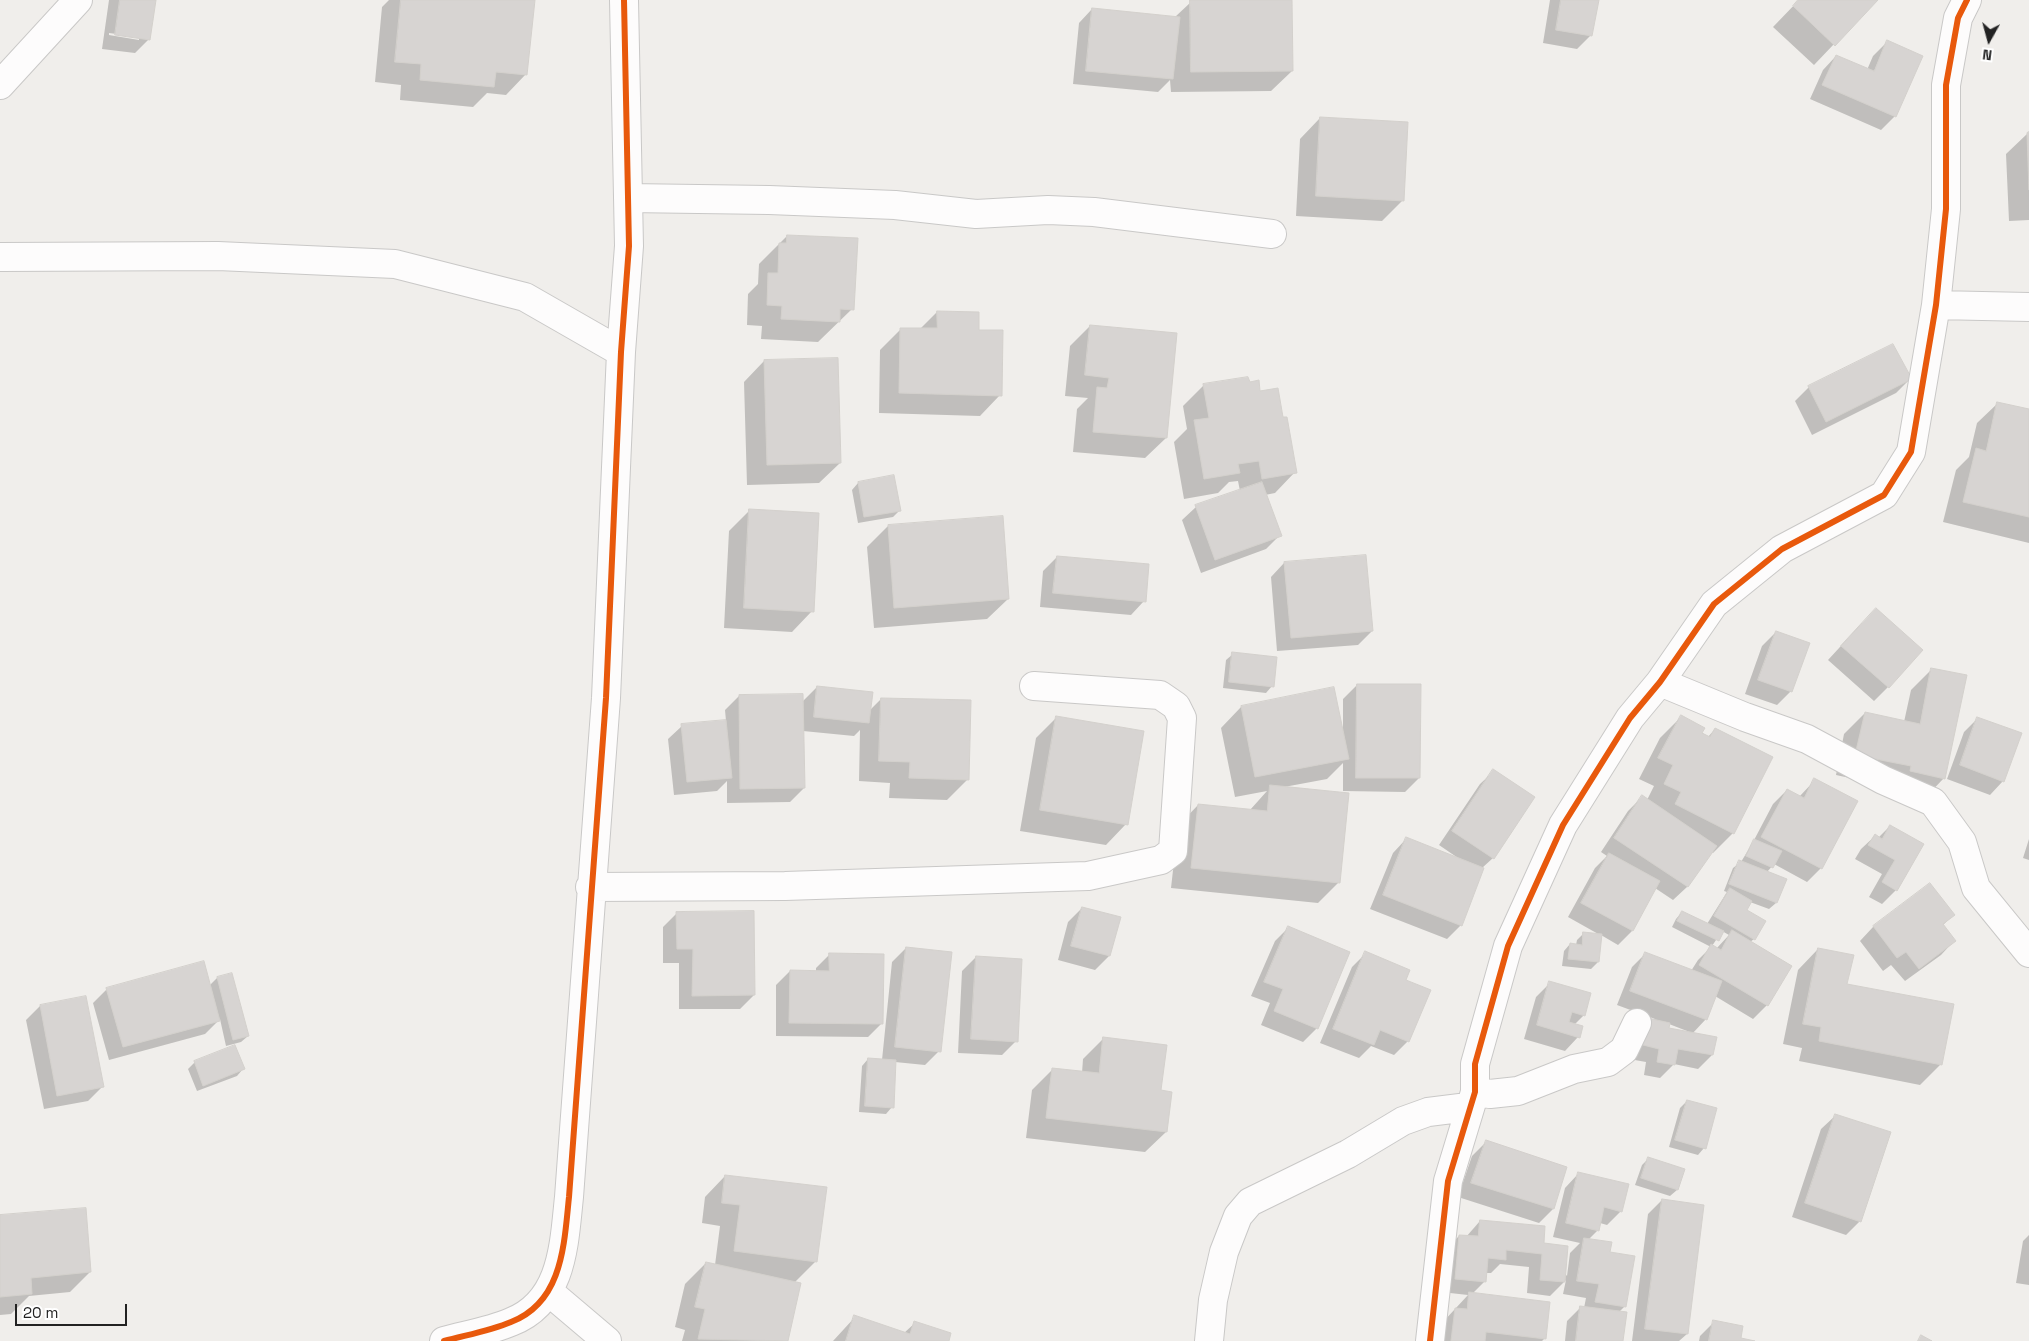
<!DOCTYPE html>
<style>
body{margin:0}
#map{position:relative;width:2029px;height:1341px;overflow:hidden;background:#f0eeeb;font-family:"Space Grotesk",sans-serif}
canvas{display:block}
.north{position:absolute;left:1964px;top:15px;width:50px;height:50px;-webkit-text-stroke:4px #fff;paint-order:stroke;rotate:187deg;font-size:14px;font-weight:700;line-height:20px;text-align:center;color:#222}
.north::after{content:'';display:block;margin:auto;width:18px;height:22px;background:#222;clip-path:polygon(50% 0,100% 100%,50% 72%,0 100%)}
.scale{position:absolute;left:15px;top:1304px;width:112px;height:22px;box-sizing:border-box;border:2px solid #222;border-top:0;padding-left:6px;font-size:15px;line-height:18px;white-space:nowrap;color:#222;-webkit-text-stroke:4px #fff;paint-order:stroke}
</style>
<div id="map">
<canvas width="2029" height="1341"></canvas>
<div class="north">N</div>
<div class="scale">20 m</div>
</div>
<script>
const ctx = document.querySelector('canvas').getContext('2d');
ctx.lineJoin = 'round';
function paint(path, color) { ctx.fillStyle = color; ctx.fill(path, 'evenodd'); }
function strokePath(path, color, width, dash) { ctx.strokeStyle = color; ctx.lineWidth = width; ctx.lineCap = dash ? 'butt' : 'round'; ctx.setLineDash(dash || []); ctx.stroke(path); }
const shadow = new Path2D(`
 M 109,0 L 154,0 L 149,39 L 135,53 L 102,49 ZM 109,33 L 139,37 L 139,40 L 109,35 Z
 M 389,0 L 533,0 L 526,74 L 506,95 L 487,93 L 473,107 L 400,100 L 401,85 L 375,82 L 382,7 Z
 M 1550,0 L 1598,0 L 1591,35 L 1577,49 L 1543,43 Z
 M 1799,0 L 1876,0 L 1814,65 L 1773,27 Z
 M 1191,2 L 1292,71 L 1271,91 L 1171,92 L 1170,80 L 1158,92 L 1073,84 L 1079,23 L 1092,9 L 1175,17 Z
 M 1887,42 L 1895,116 L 1881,130 L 1810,99 L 1823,70 L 1836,56 L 1867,70 L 1873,56 Z
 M 1320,118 L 1403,200 L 1382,221 L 1296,216 L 1300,139 Z
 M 2027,134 L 2029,134 L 2029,220 L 2009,221 L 2006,154 Z
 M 787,236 L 852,309 L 818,342 L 761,339 L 762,326 L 747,325 L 748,294 L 758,284 L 759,264 Z
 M 937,312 L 978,331 L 1000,395 L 980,416 L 879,413 L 880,350 L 901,329 L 920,329 Z
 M 1090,326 L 1166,438 L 1145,458 L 1073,452 L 1077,409 L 1088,398 L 1065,396 L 1070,346 Z
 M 764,361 L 840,463 L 819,483 L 747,485 L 744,382 Z
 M 1910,379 L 1896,393 L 1812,435 L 1795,401 L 1809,387 Z
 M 1249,383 L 1259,392 L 1295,472 L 1275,493 L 1265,495 L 1280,535 L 1266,549 L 1201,573 L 1182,520 L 1196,507 L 1240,491 L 1238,481 L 1229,482 L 1218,493 L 1184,499 L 1174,442 L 1187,429 L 1183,406 L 1204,385 Z
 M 1998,403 L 2029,410 L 2029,543 L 1943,522 L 1956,470 L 1969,457 L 1977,423 Z
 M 858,483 L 900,510 L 893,517 L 858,523 L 852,490 Z
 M 750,510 L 812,611 L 792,632 L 724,628 L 729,531 Z
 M 888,526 L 1008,599 L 987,619 L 874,628 L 867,547 Z
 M 1057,557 L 1144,601 L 1131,615 L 1040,607 L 1043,571 Z
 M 1284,563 L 1372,631 L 1358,645 L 1277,651 L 1271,577 Z
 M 1862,623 L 1888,687 L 1874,701 L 1828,660 Z
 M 1776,632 L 1791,691 L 1777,705 L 1745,694 L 1762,646 Z
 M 1233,654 L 1272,686 L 1266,693 L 1223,688 L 1226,660 Z
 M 1932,669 L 1944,778 L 1924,799 L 1891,787 L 1836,775 L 1844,734 L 1865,713 L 1904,722 L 1911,690 Z
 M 1357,685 L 1419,778 L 1405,792 L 1343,791 L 1343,763 L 1327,779 L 1284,787 L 1339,882 L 1318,903 L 1171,888 L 1178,826 L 1198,805 L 1250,810 L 1267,791 L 1235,797 L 1221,728 L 1241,707 L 1333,688 L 1343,731 L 1343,699 Z
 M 817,687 L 869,711 L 881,699 L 968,779 L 947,800 L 889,798 L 890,783 L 859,781 L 860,730 L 854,736 L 803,731 L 804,788 L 790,802 L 727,803 L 727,781 L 717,791 L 674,795 L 668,739 L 682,726 L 726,721 L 725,710 L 739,696 L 802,702 Z
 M 1681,717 L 1708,737 L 1715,729 L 1733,833 L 1713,853 L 1710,852 L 1687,887 L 1673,900 L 1655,888 L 1632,931 L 1618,945 L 1601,935 L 1598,962 L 1591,969 L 1562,966 L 1564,951 L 1570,944 L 1576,945 L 1577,940 L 1584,933 L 1600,935 L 1568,917 L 1595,868 L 1607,856 L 1601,852 L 1628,811 L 1642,797 L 1647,800 L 1654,786 L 1639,779 L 1660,738 Z
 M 1056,718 L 1126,824 L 1106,845 L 1020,831 L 1036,738 Z
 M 1978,718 L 2003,781 L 1990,795 L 1947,779 L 1964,732 Z
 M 1494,771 L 1493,858 L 1482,868 L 1461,925 L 1447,939 L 1370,909 L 1393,853 L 1406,839 L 1458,858 L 1439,845 L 1480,784 Z
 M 1815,780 L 1821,868 L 1807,882 L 1774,864 L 1767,872 L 1785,880 L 1776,903 L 1769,909 L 1750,902 L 1745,911 L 1754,939 L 1750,942 L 1767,1005 L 1753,1019 L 1715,996 L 1706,1019 L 1692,1034 L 1712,1055 L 1698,1069 L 1674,1064 L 1660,1078 L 1644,1075 L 1646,1062 L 1629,1059 L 1655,1019 L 1617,1005 L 1632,967 L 1646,953 L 1691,971 L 1698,960 L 1711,947 L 1672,927 L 1676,919 L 1682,912 L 1707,924 L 1727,892 L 1724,891 L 1733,868 L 1741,862 L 1753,842 L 1773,804 L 1787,790 L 1799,797 ZM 1722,931 L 1729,935 L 1716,949 L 1712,946 ZM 1669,1024 L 1687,1031 L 1686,1033 L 1668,1029 Z
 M 1890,826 L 1922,844 L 1896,890 L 1882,904 L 1869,897 L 1882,874 L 1855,859 L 1861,849 L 1875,836 L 1878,838 Z
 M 2029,839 L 2029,860 L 2023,858 Z
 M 1930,884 L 1953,915 L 1943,925 L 1954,941 L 1941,955 L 1905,981 L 1891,965 L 1883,971 L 1860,941 L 1873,927 Z
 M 1082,908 L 1109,956 L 1095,970 L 1058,960 L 1068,922 Z
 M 677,913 L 754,995 L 740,1009 L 679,1009 L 679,963 L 663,963 L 663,927 Z
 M 1288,928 L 1317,1028 L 1303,1042 L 1261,1025 L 1270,1003 L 1251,996 L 1275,941 Z
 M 906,948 L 939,1051 L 925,1065 L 895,1062 L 892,1107 L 886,1114 L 859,1112 L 862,1066 L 868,1059 L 882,1060 L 892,962 Z
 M 1818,949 L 1846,984 L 1941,1064 L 1920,1085 L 1799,1061 L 1802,1048 L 1783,1044 L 1798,970 Z
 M 1366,953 L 1404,981 L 1408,1041 L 1394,1055 L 1371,1046 L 1359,1058 L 1320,1043 L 1352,967 Z
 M 830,954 L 882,1023 L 868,1037 L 776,1036 L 776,985 L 790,971 L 816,972 L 816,968 Z
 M 976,957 L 1016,1041 L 1002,1055 L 958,1053 L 962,971 Z
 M 217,978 L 248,1036 L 241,1042 L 226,1046 L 220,1019 L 205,1034 L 109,1060 L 93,1003 L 107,989 L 209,986 Z
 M 1550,983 L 1584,1015 L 1574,1025 L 1578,1037 L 1565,1051 L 1524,1039 L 1536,997 Z
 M 40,1006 L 102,1087 L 88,1101 L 44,1109 L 26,1020 Z
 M 1104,1038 L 1160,1092 L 1171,1093 L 1166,1132 L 1145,1152 L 1026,1138 L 1032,1090 L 1052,1070 L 1082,1073 L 1083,1059 Z
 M 195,1062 L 243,1069 L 237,1076 L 197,1091 L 188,1069 Z
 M 1687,1101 L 1704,1148 L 1698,1155 L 1669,1147 L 1680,1108 Z
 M 1835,1116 L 1860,1221 L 1846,1235 L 1792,1217 L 1821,1129 Z
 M 1486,1142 L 1566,1167 L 1553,1209 L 1539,1223 L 1458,1197 L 1472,1156 Z
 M 1649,1158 L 1677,1190 L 1670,1196 L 1635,1185 L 1642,1165 Z
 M 1578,1174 L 1621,1211 L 1607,1225 L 1600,1223 L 1598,1230 L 1588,1240 L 1609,1253 L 1625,1306 L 1619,1312 L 1622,1341 L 1565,1341 L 1567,1321 L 1581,1307 L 1584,1308 L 1586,1298 L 1563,1294 L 1566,1280 L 1550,1296 L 1527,1293 L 1529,1267 L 1500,1264 L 1491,1273 L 1486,1273 L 1485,1281 L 1472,1294 L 1545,1338 L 1542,1341 L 1439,1341 L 1442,1323 L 1468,1295 L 1441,1292 L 1445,1250 L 1459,1236 L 1466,1237 L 1480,1221 L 1542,1244 L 1567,1276 L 1570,1253 L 1580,1243 L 1553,1237 L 1565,1188 Z
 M 725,1176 L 816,1261 L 794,1283 L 799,1284 L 787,1341 L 682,1341 L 685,1330 L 675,1327 L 685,1284 L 706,1263 L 715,1265 L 720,1226 L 702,1223 L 705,1197 Z
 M 1662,1200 L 1687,1334 L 1679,1341 L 1632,1341 L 1648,1214 Z
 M 0,1217 L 90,1272 L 70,1292 L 29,1296 L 11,1314 L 0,1315 Z
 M 2029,1235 L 2029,1285 L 2016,1283 L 2023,1241 Z
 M 855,1317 L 904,1333 L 915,1323 L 947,1341 L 833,1341 Z
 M 1714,1322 L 1740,1339 L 1748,1341 L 1699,1341 L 1700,1336 Z`);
const building = new Path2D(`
 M 120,0 L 156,0 L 150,40 L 115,35 Z
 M 401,0 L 535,0 L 527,75 L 496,72 L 494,87 L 420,80 L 421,64 L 395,62 Z
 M 1190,0 L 1292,0 L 1293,71 L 1191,72 Z
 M 1561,0 L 1599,0 L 1592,36 L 1556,30 Z
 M 1798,0 L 1878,0 L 1835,46 L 1793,6 Z
 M 1092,8 L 1180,17 L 1173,79 L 1086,71 Z
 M 1887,40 L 1923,56 L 1896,117 L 1822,85 L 1836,55 L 1874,71 Z
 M 1320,117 L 1408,122 L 1404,201 L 1316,196 Z
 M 2029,132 L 2029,190 L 2027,133 Z
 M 787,235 L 858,238 L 854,310 L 840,309 L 840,322 L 781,319 L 782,306 L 767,305 L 768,273 L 778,273 L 779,243 L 786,243 Z
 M 937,311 L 979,312 L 979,330 L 1003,330 L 1002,396 L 899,393 L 900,328 L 937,328 Z
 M 1090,325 L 1177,333 L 1167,438 L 1093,432 L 1097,387 L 1107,388 L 1109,378 L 1085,375 Z
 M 1893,344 L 1912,379 L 1826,422 L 1808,386 Z
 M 838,358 L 841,463 L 767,465 L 764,360 Z
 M 1248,377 L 1250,382 L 1259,380 L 1260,391 L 1278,388 L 1283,417 L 1287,417 L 1297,473 L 1262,479 L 1259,461 L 1238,464 L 1240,473 L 1204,479 L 1194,420 L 1209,418 L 1203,384 Z
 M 1997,402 L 2029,409 L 2029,517 L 1963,502 L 1976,448 L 1986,451 Z
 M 894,475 L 901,511 L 864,517 L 858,482 Z
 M 1262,482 L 1282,536 L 1215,560 L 1195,505 Z
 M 749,509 L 819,513 L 814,612 L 744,608 Z
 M 1003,516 L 1009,599 L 894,608 L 888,525 Z
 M 1366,555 L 1373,631 L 1291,638 L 1284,562 Z
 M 1057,556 L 1149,564 L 1146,602 L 1053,593 Z
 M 1876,608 L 1923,650 L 1889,688 L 1841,646 Z
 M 1776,631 L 1810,643 L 1792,692 L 1758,680 Z
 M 1232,652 L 1277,657 L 1274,687 L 1229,682 Z
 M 1931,668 L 1967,675 L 1945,779 L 1910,771 L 1911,766 L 1855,755 L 1865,712 L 1920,724 Z
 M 1357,684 L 1421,684 L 1420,778 L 1356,778 Z
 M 817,686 L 873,692 L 869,723 L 814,717 Z
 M 1334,687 L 1349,759 L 1255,777 L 1241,706 Z
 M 803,694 L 805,788 L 740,789 L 739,695 Z
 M 881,698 L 971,700 L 969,780 L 909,778 L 910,762 L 879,761 Z
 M 1681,715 L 1705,728 L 1702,733 L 1710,737 L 1715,728 L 1773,757 L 1734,834 L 1675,804 L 1681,792 L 1664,784 L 1673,765 L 1658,758 Z
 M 1056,716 L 1144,731 L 1128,825 L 1040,810 Z
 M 1977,717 L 2022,733 L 2004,782 L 1960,765 Z
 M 726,720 L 732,778 L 687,782 L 681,724 Z
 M 1493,769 L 1535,797 L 1494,859 L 1452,831 Z
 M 1814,778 L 1858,801 L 1822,869 L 1761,837 L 1787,789 L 1804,798 Z
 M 1270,785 L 1349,793 L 1340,883 L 1191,868 L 1198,804 L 1267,811 Z
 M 1642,795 L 1717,846 L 1688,887 L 1614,838 Z
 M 1890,825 L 1924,844 L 1897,891 L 1882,882 L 1895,860 L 1868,845 L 1875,834 L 1882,839 Z
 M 1406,837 L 1484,868 L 1462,926 L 1383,895 Z
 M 1754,839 L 1782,851 L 1773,868 L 1746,856 Z
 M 1609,853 L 1660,881 L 1633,931 L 1581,903 Z
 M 1739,860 L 1787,879 L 1777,903 L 1729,884 Z
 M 1930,883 L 1955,915 L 1943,924 L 1956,941 L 1919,969 L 1906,952 L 1897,958 L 1873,926 Z
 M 1730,888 L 1752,901 L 1747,910 L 1766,921 L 1755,940 L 1714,916 Z
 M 1082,907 L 1121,917 L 1110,956 L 1071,946 Z
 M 754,911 L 755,995 L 692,996 L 693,949 L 677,949 L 676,912 Z
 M 1682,911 L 1724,931 L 1719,941 L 1677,921 Z
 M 1288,926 L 1350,952 L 1318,1029 L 1274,1011 L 1283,989 L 1264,982 Z
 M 1732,930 L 1792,966 L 1768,1006 L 1699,965 L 1711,944 L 1721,950 Z
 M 1583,932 L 1602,934 L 1599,962 L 1568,959 L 1570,943 L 1582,945 Z
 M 906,947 L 952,952 L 941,1052 L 895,1047 Z
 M 1818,948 L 1854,955 L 1847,984 L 1954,1004 L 1942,1065 L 1819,1041 L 1821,1027 L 1803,1024 Z
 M 1365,951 L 1410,970 L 1406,980 L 1431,990 L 1409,1042 L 1380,1030 L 1374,1045 L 1333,1029 Z
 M 1645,952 L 1722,981 L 1707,1020 L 1630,991 Z
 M 829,953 L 884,954 L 883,1024 L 789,1023 L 790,970 L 829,971 Z
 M 976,956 L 1022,959 L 1018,1042 L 971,1039 Z
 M 204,961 L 220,1021 L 123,1047 L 106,988 Z
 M 232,973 L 249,1036 L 233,1040 L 217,977 Z
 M 1549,981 L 1591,993 L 1585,1016 L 1572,1012 L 1569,1022 L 1583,1026 L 1580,1038 L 1537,1025 Z
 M 86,996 L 104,1087 L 57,1096 L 40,1005 Z
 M 1648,1018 L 1670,1023 L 1669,1028 L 1717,1037 L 1713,1055 L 1678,1049 L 1675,1065 L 1657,1062 L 1659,1049 L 1643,1045 Z
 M 1103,1037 L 1167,1045 L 1161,1090 L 1172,1092 L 1167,1132 L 1046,1118 L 1052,1068 L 1099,1073 Z
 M 235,1045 L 245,1069 L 203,1086 L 194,1061 Z
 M 868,1058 L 896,1060 L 894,1108 L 865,1106 Z
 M 1687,1100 L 1717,1108 L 1706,1149 L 1675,1140 Z
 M 1835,1114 L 1891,1132 L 1861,1222 L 1805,1203 Z
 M 1486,1140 L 1567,1167 L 1554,1209 L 1471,1183 Z
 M 1648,1157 L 1685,1169 L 1678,1190 L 1641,1178 Z
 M 1578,1172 L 1629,1184 L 1622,1212 L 1604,1207 L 1599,1231 L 1566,1223 Z
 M 725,1175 L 827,1187 L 817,1262 L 734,1251 L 740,1205 L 722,1203 Z
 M 1662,1199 L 1704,1205 L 1688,1334 L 1645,1329 Z
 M 86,1208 L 91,1272 L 31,1278 L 32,1294 L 0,1297 L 0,1215 Z
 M 1480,1220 L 1545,1226 L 1544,1243 L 1568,1246 L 1565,1282 L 1540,1280 L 1542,1254 L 1506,1250 L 1506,1260 L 1488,1258 L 1486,1282 L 1455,1279 L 1459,1235 L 1478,1236 Z
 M 1584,1238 L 1612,1242 L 1610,1252 L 1635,1256 L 1626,1307 L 1595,1302 L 1599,1284 L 1577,1281 Z
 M 706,1262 L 801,1283 L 788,1341 L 698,1339 L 705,1309 L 695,1307 Z
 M 1469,1292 L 1550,1302 L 1546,1339 L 1486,1332 L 1485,1341 L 1451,1341 L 1455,1308 L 1467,1309 Z
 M 1580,1306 L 1627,1312 L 1623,1341 L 1576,1341 Z
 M 854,1315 L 910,1334 L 914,1321 L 951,1333 L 949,1341 L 846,1341 Z
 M 1713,1320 L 1743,1326 L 1741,1338 L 1755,1341 L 1709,1341 Z
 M 1921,1335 L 1932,1341 L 1918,1341 Z`);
const minor = new Path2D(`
 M 0,85 L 78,0
 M 628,198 L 769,200 L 895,205 L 976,214 L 1048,210 L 1094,212 L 1272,234
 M 0,257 L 218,256 L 395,264 L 525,297 L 621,352
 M 1936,305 L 2029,307
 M 1660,682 L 1745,717 L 1807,739 L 1883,780 L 1933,802 L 1962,842 L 1976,888 L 2029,953
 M 590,887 L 785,886 L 1088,876 L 1161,860 L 1173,851 L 1182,718 L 1176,706 L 1160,695 L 1034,686
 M 1475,1092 L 1490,1094 L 1518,1091 L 1574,1069 L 1608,1062 L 1624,1050 L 1637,1023
 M 548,1291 L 607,1341
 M 444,1341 C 466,1335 490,1331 511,1322 C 563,1302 564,1244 569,1197 L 606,698 L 621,352 L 629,246 L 624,0
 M 1209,1341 L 1213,1300 L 1224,1252 L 1238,1216 L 1250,1202 L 1348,1154 L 1403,1121 L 1428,1112 L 1468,1107
 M 1430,1341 L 1448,1181 L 1475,1092 L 1475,1064 L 1508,946 L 1563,825 L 1630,718 L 1660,682 L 1714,604 L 1782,549 L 1884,495 L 1911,452 L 1936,305 L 1946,209 L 1946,85 L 1958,18 L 1967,0`);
const cycleway = new Path2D(`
 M 444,1341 C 466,1335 490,1331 511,1322 C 563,1302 564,1244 569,1197 L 606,698 L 621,352 L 629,246 L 624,0
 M 1430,1341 L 1448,1181 L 1475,1092 L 1475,1064 L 1508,946 L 1563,825 L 1630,718 L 1660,682 L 1714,604 L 1782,549 L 1884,495 L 1911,452 L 1936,305 L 1946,209 L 1946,85 L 1958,18 L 1967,0`);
paint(shadow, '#0003');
paint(building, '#d7d4d2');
strokePath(building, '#d3d0cc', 1);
strokePath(minor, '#c9c8c7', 30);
strokePath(minor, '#fdfcfc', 28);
strokePath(cycleway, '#e8590c', 6);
</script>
